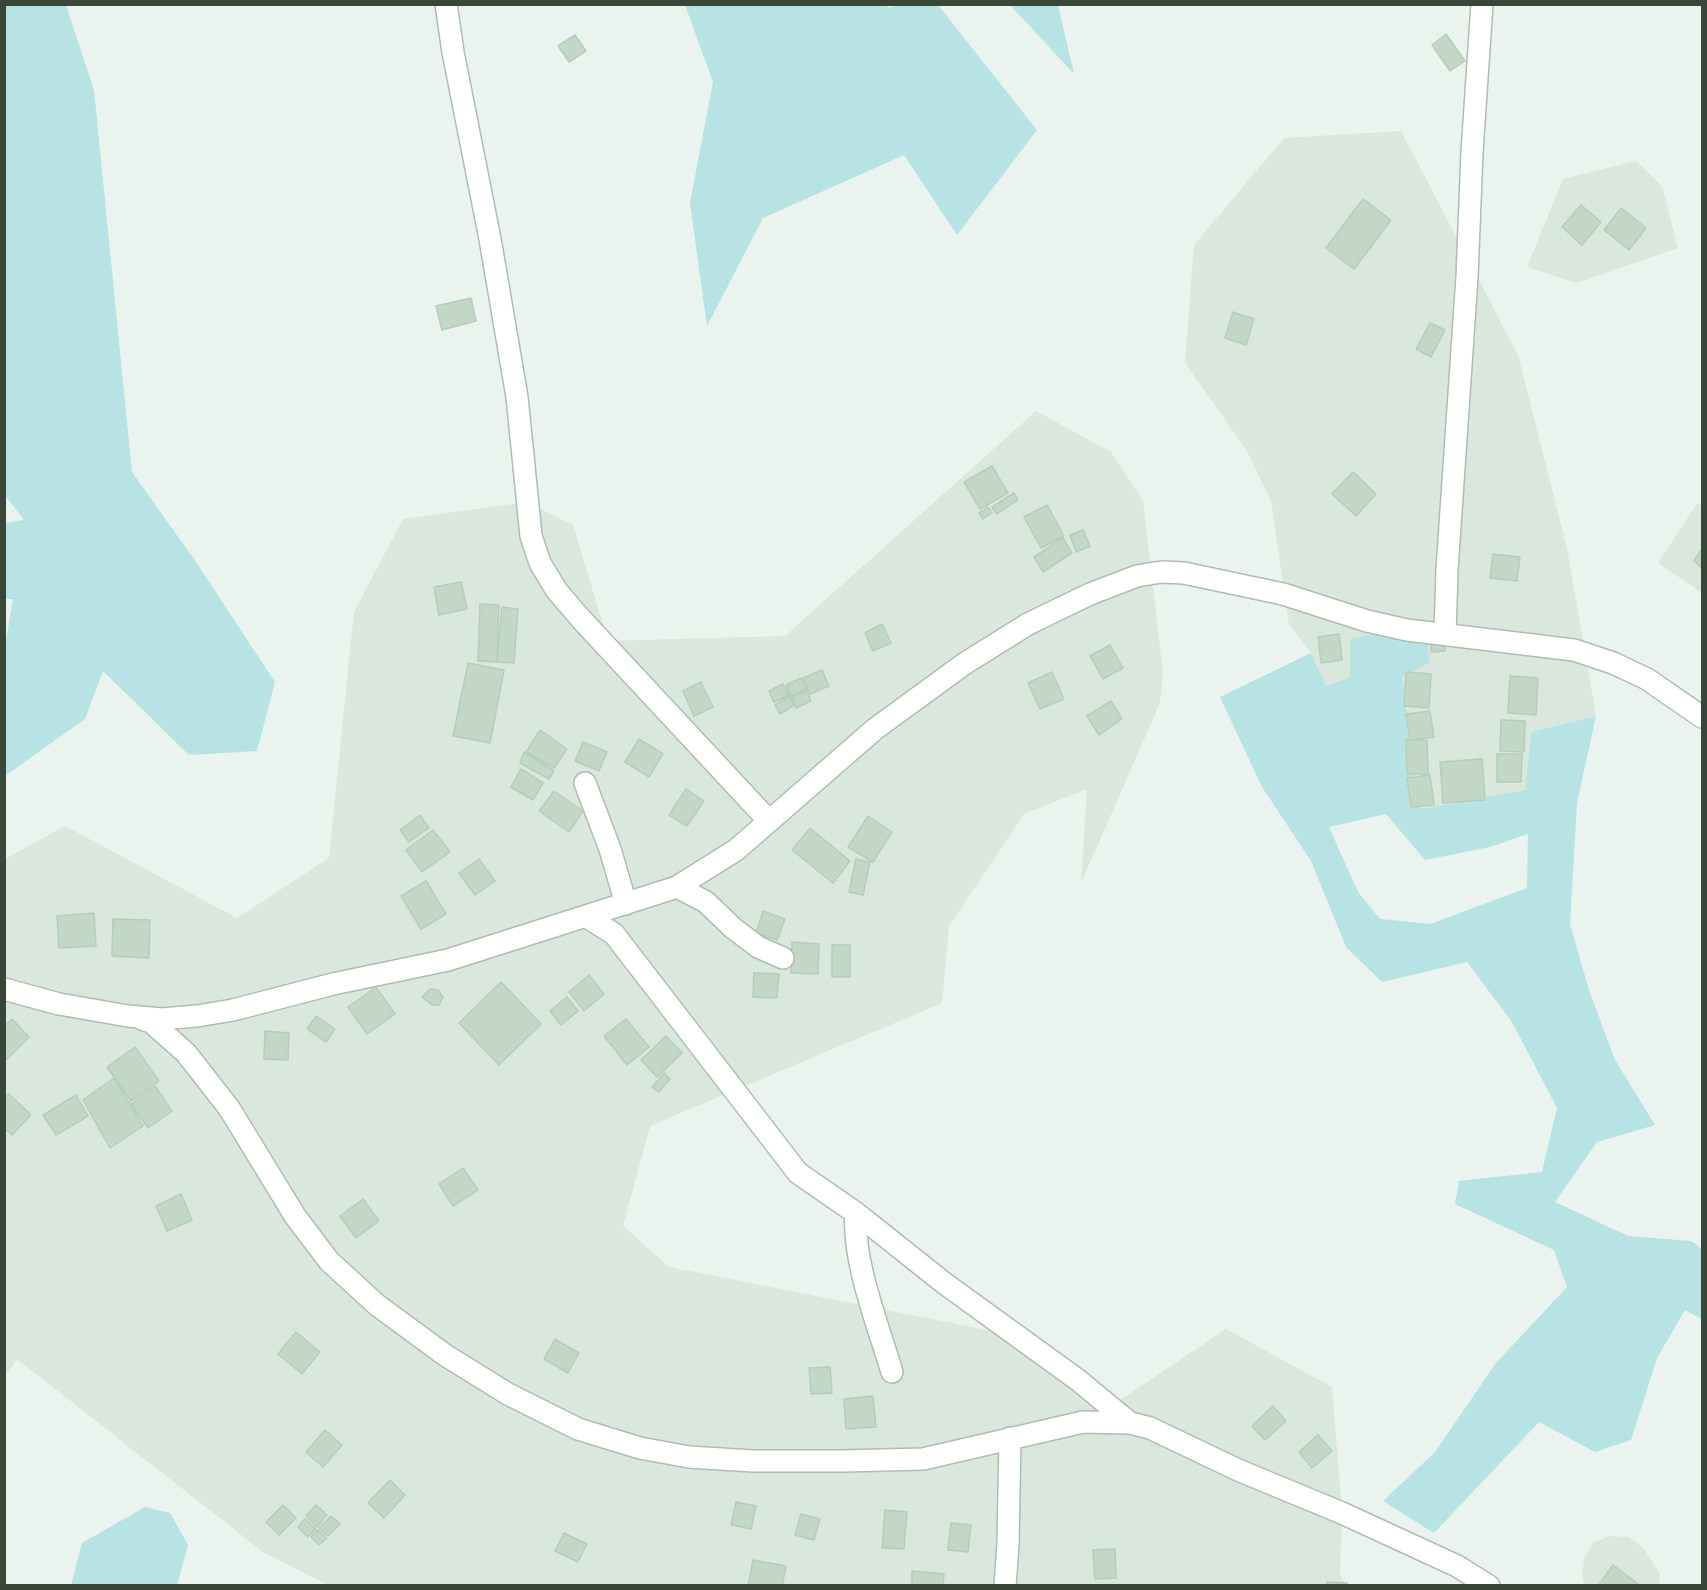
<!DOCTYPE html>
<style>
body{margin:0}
#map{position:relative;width:1707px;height:1590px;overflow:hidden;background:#eaf3ed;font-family:Ubuntu,sans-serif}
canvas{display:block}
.frame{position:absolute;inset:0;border:6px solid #39473b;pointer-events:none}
</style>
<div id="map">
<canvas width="1707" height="1590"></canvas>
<div class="frame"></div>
</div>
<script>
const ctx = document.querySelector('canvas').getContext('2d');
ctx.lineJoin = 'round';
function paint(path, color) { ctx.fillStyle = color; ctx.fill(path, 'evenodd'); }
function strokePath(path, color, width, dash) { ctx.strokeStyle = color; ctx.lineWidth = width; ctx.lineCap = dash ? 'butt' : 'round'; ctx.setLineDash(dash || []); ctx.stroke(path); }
const residential = new Path2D(`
 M 1401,131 L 1518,355 L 1567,548 L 1596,716 L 1531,732 L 1525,790 L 1421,809 L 1402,676 L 1350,677 L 1326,686 L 1311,653 L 1289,624 L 1271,501 L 1247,451 L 1185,363 L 1194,245 L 1284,138 Z
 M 1636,161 L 1662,186 L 1678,248 L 1576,283 L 1527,267 L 1563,179 Z
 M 1036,411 L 1111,452 L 1143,501 L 1163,673 L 1160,703 L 1081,883 L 1087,789 L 1024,814 L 949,926 L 942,1003 L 650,1126 L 623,1226 L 669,1267 L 1018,1336 L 1110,1407 L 1226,1329 L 1332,1387 L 1342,1513 L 1340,1574 L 1345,1585 L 328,1585 L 263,1552 L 17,1359 L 5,1376 L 5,859 L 65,826 L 237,918 L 329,858 L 354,612 L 403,519 L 527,502 L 573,525 L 608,641 L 785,636 Z
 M 1702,504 L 1702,593 L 1658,563 L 1696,505 Z
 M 1610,1536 L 1629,1537 L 1644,1549 L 1660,1574 L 1659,1585 L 1584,1585 L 1582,1574 L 1585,1556 L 1594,1542 Z`);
const green = new Path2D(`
 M 5,4 L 66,5 L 94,90 L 132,472 L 196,562 L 275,682 L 257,751 L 189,755 L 103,671 L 85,719 L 5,776 L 5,646 L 13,599 L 5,599 L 5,523 L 24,520 L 4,494 Z
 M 887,5 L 888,8 L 898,5 L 938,5 L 1037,130 L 957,235 L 904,155 L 763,218 L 707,326 L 690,203 L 713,82 L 685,5 Z
 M 1010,5 L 1058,5 L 1074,74 Z
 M 1426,624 L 1429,663 L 1402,676 L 1421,809 L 1525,790 L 1531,732 L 1596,716 L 1577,803 L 1570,924 L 1589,990 L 1615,1060 L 1655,1125 L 1597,1142 L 1555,1202 L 1628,1236 L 1691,1241 L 1702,1249 L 1702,1319 L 1685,1310 L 1657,1358 L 1631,1440 L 1595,1452 L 1539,1422 L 1434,1533 L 1383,1501 L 1435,1452 L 1496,1363 L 1567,1287 L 1554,1250 L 1455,1204 L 1459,1181 L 1542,1172 L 1557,1108 L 1512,1022 L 1467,962 L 1382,982 L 1346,947 L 1311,861 L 1262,787 L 1220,697 L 1311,653 L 1326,686 L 1350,677 L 1350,639 ZM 1386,814 L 1425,860 L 1490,847 L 1528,834 L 1527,888 L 1430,924 L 1380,919 L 1358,892 L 1329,827 Z
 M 145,1507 L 170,1513 L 188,1545 L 177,1585 L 71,1585 L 82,1543 Z`);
const building = new Path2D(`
 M 1446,34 L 1465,61 L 1450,71 L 1432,45 Z
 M 575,35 L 586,51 L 569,62 L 558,46 Z
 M 1363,199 L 1391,220 L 1354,269 L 1326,248 Z
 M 1581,205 L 1601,222 L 1582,245 L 1562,227 Z
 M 1621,208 L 1646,228 L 1629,250 L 1604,230 Z
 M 471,298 L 476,321 L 442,330 L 436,306 Z
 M 1233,312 L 1254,319 L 1246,345 L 1225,338 Z
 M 1430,323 L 1445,330 L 1431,357 L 1416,349 Z
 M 992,466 L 1008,493 L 980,509 L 964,482 Z
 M 1353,472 L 1376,494 L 1356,516 L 1332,494 Z
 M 1014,493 L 1018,500 L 997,514 L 992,507 Z
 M 1047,505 L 1064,536 L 1041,548 L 1024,517 Z
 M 988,507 L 992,513 L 983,519 L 979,513 Z
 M 1083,530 L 1090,546 L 1076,552 L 1070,535 Z
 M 1063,538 L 1072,553 L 1043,572 L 1034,557 Z
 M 1702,549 L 1702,568 L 1694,561 Z
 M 1493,554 L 1520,557 L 1517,581 L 1490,578 Z
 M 461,582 L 467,609 L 439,615 L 434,587 Z
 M 480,604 L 499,605 L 497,662 L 478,661 Z
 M 502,607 L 518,609 L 514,663 L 497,662 Z
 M 882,624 L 891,643 L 873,651 L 865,633 Z
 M 1444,633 L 1445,651 L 1431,652 L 1430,634 Z
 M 1339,634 L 1342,660 L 1321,663 L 1318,637 Z
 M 1110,645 L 1123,668 L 1103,679 L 1090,656 Z
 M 468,663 L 504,670 L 490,743 L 453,736 Z
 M 822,670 L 829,686 L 810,694 L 803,678 Z
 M 1052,672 L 1064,699 L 1040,709 L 1028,683 Z
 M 1406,672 L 1431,674 L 1429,708 L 1404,706 Z
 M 1510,676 L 1538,678 L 1536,715 L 1508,713 Z
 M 801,678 L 807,689 L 791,696 L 786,685 Z
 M 701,682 L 713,707 L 694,716 L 683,691 Z
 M 783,684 L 789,695 L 774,702 L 769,691 Z
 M 807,691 L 811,701 L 796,708 L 791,697 Z
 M 789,696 L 794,705 L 780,714 L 775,705 Z
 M 1111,701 L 1122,719 L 1099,735 L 1087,716 Z
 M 1430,711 L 1434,737 L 1410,740 L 1406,714 Z
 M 1501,720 L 1525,721 L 1524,752 L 1500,751 Z
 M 540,730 L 567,749 L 554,768 L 526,752 Z
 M 639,739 L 663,754 L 649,777 L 625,762 Z
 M 1406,740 L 1427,740 L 1428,774 L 1407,774 Z
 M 583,742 L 607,752 L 599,771 L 575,761 Z
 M 524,752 L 554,771 L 549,779 L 520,763 Z
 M 1497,754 L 1522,754 L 1521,782 L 1497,782 Z
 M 1482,759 L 1485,800 L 1443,803 L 1440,762 Z
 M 521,769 L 543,783 L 533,800 L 511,787 Z
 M 1430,775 L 1434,805 L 1411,807 L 1407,778 Z
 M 686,789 L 704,801 L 687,826 L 669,815 Z
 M 554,791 L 583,811 L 569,832 L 539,811 Z
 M 420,815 L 429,828 L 409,842 L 400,830 Z
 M 868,816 L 892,832 L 873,862 L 848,847 Z
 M 810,828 L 850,861 L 833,883 L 792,850 Z
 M 433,830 L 450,852 L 422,872 L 406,850 Z
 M 479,859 L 495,881 L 475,895 L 459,873 Z
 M 856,859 L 870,862 L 863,895 L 849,892 Z
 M 426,881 L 446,914 L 421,929 L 401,896 Z
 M 763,911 L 785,919 L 777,940 L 756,933 Z
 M 94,913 L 96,946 L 59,948 L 57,916 Z
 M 113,919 L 150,920 L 149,958 L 112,956 Z
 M 792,942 L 819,944 L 818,974 L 791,973 Z
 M 832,945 L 850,945 L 850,977 L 832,977 Z
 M 754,973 L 779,974 L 777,998 L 753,997 Z
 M 589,975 L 604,994 L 584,1011 L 569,992 Z
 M 501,982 L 541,1024 L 499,1065 L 459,1023 Z
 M 376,987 L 395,1014 L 367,1034 L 348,1007 Z
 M 430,989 L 438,990 L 443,997 L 439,1005 L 432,1005 L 422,997 Z
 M 567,997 L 578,1011 L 561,1025 L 550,1011 Z
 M 316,1016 L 335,1029 L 326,1042 L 307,1029 Z
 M 12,1019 L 29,1037 L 6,1060 L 4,1026 Z
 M 626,1019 L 649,1047 L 627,1065 L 604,1036 Z
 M 265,1031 L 289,1033 L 288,1060 L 264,1059 Z
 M 666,1036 L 682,1053 L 657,1077 L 641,1060 Z
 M 135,1047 L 159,1081 L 131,1101 L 107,1067 Z
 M 664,1073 L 670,1079 L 659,1092 L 652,1087 Z
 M 114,1078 L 143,1126 L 110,1148 L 83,1100 Z
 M 155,1086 L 172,1111 L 148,1128 L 131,1104 Z
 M 9,1094 L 31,1115 L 12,1135 L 4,1128 L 4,1099 Z
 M 76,1095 L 88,1116 L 56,1135 L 43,1115 Z
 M 463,1168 L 478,1190 L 453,1206 L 439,1184 Z
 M 181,1194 L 192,1220 L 167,1231 L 156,1206 Z
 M 363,1199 L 379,1221 L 356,1238 L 340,1216 Z
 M 296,1332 L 320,1352 L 302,1374 L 278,1354 Z
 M 555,1339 L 579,1353 L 568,1373 L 544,1359 Z
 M 830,1367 L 832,1393 L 811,1394 L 809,1368 Z
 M 873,1396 L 876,1427 L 846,1429 L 844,1399 Z
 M 1273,1406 L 1286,1421 L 1265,1440 L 1252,1426 Z
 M 325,1430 L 342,1445 L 323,1467 L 306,1452 Z
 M 1318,1435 L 1332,1451 L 1312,1468 L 1299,1452 Z
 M 390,1480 L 405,1495 L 384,1518 L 368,1503 Z
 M 736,1502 L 756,1506 L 751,1529 L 731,1525 Z
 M 283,1505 L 296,1518 L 279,1535 L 266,1522 Z
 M 316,1505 L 327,1515 L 317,1527 L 306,1516 Z
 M 885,1510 L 907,1512 L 904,1549 L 882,1548 Z
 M 801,1514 L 820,1519 L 814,1540 L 795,1535 Z
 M 331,1516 L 340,1524 L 328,1536 L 319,1528 Z
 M 305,1519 L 316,1529 L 308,1537 L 298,1527 Z
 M 951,1523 L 971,1525 L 968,1552 L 948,1550 Z
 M 318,1530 L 327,1538 L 319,1545 L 311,1537 Z
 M 564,1533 L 587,1544 L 578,1562 L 555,1551 Z
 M 1115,1549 L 1116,1578 L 1095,1579 L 1093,1550 Z
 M 753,1560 L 786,1566 L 782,1586 L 748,1586 Z
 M 1613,1565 L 1641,1586 L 1598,1586 Z
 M 912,1571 L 944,1574 L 943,1586 L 912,1586 Z
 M 1327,1582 L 1347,1583 L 1347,1586 L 1327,1586 Z`);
const minor = new Path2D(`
 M 446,4 L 453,52 L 490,239 L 517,397 L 531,536 L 540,563 L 557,591 L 581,619 L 769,821
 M 1445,634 L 1447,570 L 1467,277 L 1472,152 L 1482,4
 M 585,783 L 610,849 L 626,904
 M 677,887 L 706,902 L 733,928 L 758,947 L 783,958
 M 587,917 L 614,934 L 798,1173 L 856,1213 L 944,1283 L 1078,1380 L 1130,1423
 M 4,989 L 59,1004 L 128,1016 L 162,1019 L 197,1016 L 233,1010 L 333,984 L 448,960 L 677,887 L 736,850 L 875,729 L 964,664 L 1028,624 L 1090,594 L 1137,576 L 1161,572 L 1184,573 L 1283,594 L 1367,621 L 1407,630 L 1574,650 L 1613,663 L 1647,679 L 1702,717
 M 142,1019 L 151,1022 L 186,1053 L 229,1108 L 295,1216 L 329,1261 L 377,1305 L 445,1355 L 508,1394 L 578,1429 L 640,1448 L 689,1457 L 753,1461 L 843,1461 L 923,1459 L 1083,1422 L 1130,1423 L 1150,1428 L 1238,1470 L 1342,1513 L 1457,1566 L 1489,1586
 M 856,1213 C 852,1260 878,1325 892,1372
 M 1005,1586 L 1008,1544 L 1010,1438`);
paint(residential, '#d9e7dc');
paint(green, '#b7e3e4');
paint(building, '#c3d7c7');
strokePath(building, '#b4ceb9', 1.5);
strokePath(minor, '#adbeb1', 24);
strokePath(minor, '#fff', 21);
</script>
